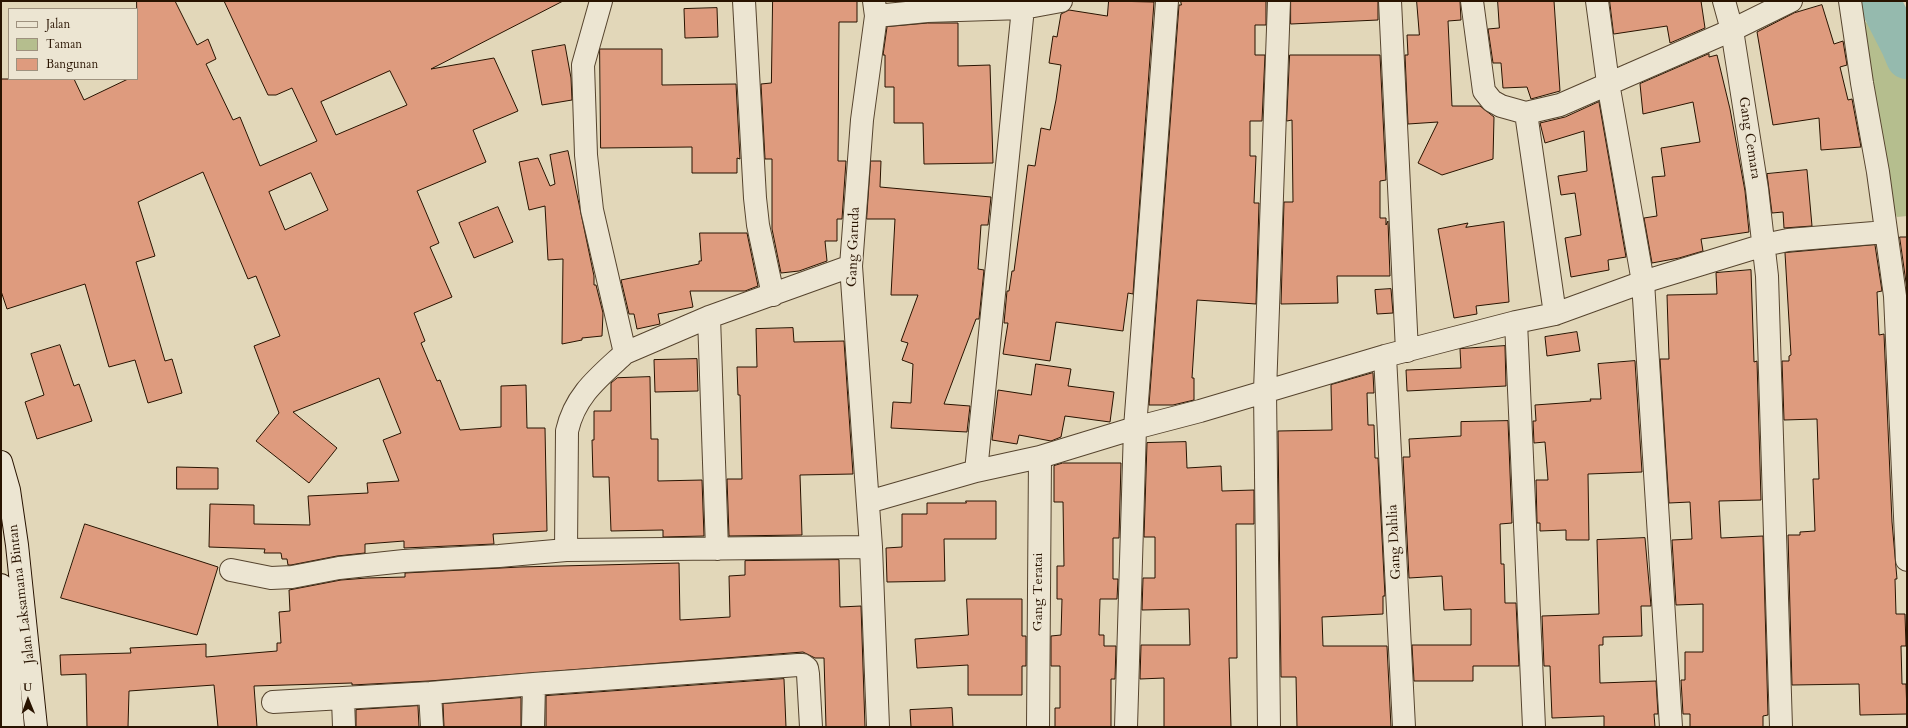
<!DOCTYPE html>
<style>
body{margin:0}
#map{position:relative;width:1908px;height:728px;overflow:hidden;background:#e2d7b9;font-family:Cardo,serif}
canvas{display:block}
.frame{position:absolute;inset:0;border:2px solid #281300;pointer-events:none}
.legend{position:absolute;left:8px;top:8px;width:130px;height:72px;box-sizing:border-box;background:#ece5d2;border:1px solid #9e917e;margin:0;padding:5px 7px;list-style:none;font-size:12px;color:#281300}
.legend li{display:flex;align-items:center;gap:8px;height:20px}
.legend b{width:20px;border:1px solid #9e917e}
.north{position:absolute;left:8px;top:680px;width:40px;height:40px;-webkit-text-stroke:3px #ece5d2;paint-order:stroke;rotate:359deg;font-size:11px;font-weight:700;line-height:16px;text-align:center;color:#281300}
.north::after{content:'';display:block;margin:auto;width:14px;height:18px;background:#281300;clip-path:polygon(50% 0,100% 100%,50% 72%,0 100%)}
</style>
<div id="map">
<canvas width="1908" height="728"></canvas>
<div class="frame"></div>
<ul class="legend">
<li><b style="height:5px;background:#ece5d2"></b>Jalan</li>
<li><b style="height:11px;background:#b5be8e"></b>Taman</li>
<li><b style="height:11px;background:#de9b7e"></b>Bangunan</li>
</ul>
<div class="north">U</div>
</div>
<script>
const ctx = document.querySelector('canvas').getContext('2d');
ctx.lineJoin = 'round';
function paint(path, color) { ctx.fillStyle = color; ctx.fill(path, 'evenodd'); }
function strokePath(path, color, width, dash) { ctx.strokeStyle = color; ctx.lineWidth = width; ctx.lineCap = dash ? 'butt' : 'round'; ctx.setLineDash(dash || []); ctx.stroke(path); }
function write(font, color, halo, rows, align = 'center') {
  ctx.font = font + ' Cardo,serif'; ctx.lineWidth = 3; ctx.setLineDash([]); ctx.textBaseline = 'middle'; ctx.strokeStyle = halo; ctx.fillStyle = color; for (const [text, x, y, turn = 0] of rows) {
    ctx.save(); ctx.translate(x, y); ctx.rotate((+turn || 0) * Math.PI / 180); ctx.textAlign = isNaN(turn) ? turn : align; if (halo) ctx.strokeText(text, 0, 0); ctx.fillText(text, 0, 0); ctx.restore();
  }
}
const green = new Path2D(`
 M 1859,17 L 1907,53 L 1907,216 L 1897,217 L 1887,197 Z`);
const river = new Path2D(`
 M 1879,1 L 1902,46 L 1907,58`);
const building = new Path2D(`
 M 137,1 L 175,1 L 197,45 L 208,39 L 216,59 L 206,64 L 233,120 L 240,117 L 260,166 L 317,141 L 292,88 L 276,95 L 268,95 L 224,1 L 563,1 L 431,69 L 494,58 L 518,111 L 473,130 L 486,162 L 417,191 L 439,243 L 430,247 L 452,297 L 414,313 L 425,341 L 421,343 L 437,381 L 440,380 L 460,430 L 501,427 L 501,386 L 526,385 L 527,428 L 545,428 L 547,531 L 493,534 L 494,544 L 404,548 L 404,541 L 365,544 L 365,553 L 337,556 L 291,565 L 288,565 L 287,559 L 282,559 L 281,553 L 264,553 L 265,549 L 209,547 L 210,504 L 254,505 L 254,524 L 310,525 L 308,496 L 368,493 L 367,483 L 399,481 L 383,440 L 401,433 L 379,378 L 293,412 L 337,448 L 309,483 L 256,441 L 279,413 L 254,346 L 280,336 L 256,276 L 248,279 L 203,172 L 138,202 L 155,256 L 136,262 L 165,361 L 172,359 L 182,393 L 148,403 L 135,360 L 109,367 L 85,284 L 7,309 L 1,291 L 1,79 L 74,79 L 84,100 L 128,79 L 137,79 ZM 390,71 L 407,105 L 336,135 L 321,102 ZM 311,173 L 328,210 L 285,230 L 269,192 Z
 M 773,1 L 857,1 L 857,22 L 839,22 L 838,161 L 846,161 L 842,219 L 837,219 L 837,241 L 825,241 L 827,261 L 799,271 L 781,273 L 772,229 L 772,159 L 765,159 L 761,84 L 771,83 Z
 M 1109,1 L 1154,2 L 1133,294 L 1128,293 L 1123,331 L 1056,322 L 1050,361 L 1003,354 L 1008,323 L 1004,323 L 1007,291 L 1009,291 L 1012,271 L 1014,271 L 1028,165 L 1035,166 L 1041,128 L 1050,130 L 1056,100 L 1061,65 L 1049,63 L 1053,36 L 1057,37 L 1061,14 L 1069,10 L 1107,16 Z
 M 1181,1 L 1266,1 L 1266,25 L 1255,25 L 1255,55 L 1265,55 L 1262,121 L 1250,121 L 1250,156 L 1256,156 L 1254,203 L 1259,203 L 1256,304 L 1197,300 L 1192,378 L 1194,378 L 1194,400 L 1173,405 L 1149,405 L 1179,5 L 1181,5 Z
 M 1291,1 L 1378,1 L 1378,20 L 1291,24 Z
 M 1417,1 L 1460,1 L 1461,20 L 1448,21 L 1452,106 L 1480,106 L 1494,117 L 1493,159 L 1442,175 L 1418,163 L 1438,122 L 1408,124 L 1405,55 L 1408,55 L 1407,35 L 1419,35 Z
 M 1498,1 L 1554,1 L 1560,91 L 1531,99 L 1527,87 L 1503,88 L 1501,63 L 1493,63 L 1488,29 L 1499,28 Z
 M 1610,1 L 1701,1 L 1705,28 L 1670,43 L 1667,26 L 1614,34 Z
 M 1822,5 L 1834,44 L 1843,41 L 1847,65 L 1840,67 L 1848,100 L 1852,99 L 1861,147 L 1821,150 L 1819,118 L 1773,125 L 1757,32 L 1794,13 Z
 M 717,8 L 718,37 L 685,38 L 684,9 Z
 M 928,23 L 958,23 L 958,66 L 990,65 L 993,163 L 924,164 L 923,123 L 894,123 L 894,87 L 885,87 L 885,55 L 883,55 L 887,27 Z
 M 565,45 L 571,78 L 572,100 L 542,105 L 532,51 Z
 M 600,49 L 662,49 L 662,85 L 736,84 L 740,159 L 737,158 L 737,173 L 692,173 L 692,147 L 601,148 Z
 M 1709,54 L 1709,57 L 1717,55 L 1730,109 L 1745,191 L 1749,232 L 1701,239 L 1703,251 L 1679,258 L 1652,263 L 1644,218 L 1657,216 L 1652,177 L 1665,176 L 1661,148 L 1700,142 L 1693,102 L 1643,114 L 1640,84 Z
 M 1290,55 L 1380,55 L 1386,180 L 1380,181 L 1380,218 L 1386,218 L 1386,225 L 1388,221 L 1390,276 L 1337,276 L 1338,303 L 1281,304 L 1284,202 L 1293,202 L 1292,120 L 1287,121 Z
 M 1599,102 L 1626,257 L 1608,260 L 1609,270 L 1571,277 L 1565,238 L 1581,235 L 1575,193 L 1561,195 L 1558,176 L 1587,171 L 1584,131 L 1545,143 L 1540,123 L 1565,117 Z
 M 568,151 L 594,276 L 594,285 L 596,285 L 603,313 L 602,336 L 582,338 L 582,340 L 562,344 L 563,259 L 548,260 L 545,206 L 529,210 L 519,162 L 538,158 L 550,186 L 555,184 L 550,155 Z
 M 871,161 L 881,161 L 880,187 L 991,197 L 988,225 L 981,225 L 978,269 L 984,270 L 979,319 L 976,319 L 944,404 L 970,406 L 967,432 L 891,428 L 893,402 L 911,403 L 913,364 L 902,360 L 908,343 L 901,341 L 918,295 L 891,295 L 895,219 L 867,219 Z
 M 1807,170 L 1812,226 L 1784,228 L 1783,212 L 1772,213 L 1767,174 Z
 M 498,207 L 513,242 L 474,258 L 459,223 Z
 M 1504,222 L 1509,302 L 1476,306 L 1477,314 L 1454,318 L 1438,229 L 1468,223 L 1466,227 Z
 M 700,233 L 747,233 L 758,286 L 745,291 L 690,291 L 693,307 L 658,314 L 660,324 L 637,329 L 634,314 L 629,314 L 621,280 L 699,264 L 699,261 L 701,261 Z
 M 1900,237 L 1907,237 L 1907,289 Z
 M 1875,245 L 1882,291 L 1877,292 L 1879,335 L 1884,334 L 1892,522 L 1897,579 L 1895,579 L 1896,614 L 1905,614 L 1906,646 L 1901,646 L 1902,684 L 1906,684 L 1907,714 L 1860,715 L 1859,684 L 1792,685 L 1788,535 L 1800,535 L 1800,532 L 1815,531 L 1813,479 L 1819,479 L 1817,419 L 1784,420 L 1782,361 L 1789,361 L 1789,356 L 1791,355 L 1785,253 Z
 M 1751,270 L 1754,362 L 1757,361 L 1761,500 L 1719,501 L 1721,538 L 1763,536 L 1768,715 L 1763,716 L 1763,727 L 1690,727 L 1690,714 L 1683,714 L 1681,680 L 1685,680 L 1685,652 L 1703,652 L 1703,604 L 1676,605 L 1672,540 L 1692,539 L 1690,502 L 1669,503 L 1660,359 L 1669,359 L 1667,295 L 1717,294 L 1716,273 Z
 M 1391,289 L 1393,313 L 1377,314 L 1375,290 Z
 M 793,328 L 794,342 L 844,341 L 853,474 L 800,475 L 802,535 L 729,536 L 727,479 L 742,479 L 740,395 L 738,395 L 737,367 L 757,367 L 756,329 Z
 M 1577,332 L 1580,351 L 1547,356 L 1545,337 Z
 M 60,345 L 74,386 L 79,384 L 92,421 L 37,439 L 25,402 L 44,395 L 31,354 Z
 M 1505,346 L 1506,386 L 1407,391 L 1406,370 L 1461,368 L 1460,349 Z
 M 697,359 L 698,391 L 655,392 L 654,360 Z
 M 1635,361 L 1642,472 L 1588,474 L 1589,540 L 1566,540 L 1566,530 L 1540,531 L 1540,523 L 1537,523 L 1536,480 L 1548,480 L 1545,442 L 1534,443 L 1533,421 L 1536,421 L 1535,405 L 1591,401 L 1590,399 L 1601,399 L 1598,364 Z
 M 1036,364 L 1071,369 L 1068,386 L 1114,392 L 1110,422 L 1065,416 L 1061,437 L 1051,441 L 1019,435 L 1017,444 L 992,440 L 998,390 L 1031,395 Z
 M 1373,373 L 1374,393 L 1367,393 L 1368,425 L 1374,425 L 1375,458 L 1378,458 L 1385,596 L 1383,596 L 1383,614 L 1322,617 L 1323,646 L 1387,646 L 1391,727 L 1297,727 L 1296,677 L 1281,677 L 1278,431 L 1332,430 L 1331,385 Z
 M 650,377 L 651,439 L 658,439 L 658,481 L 702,480 L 704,536 L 663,537 L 663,530 L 611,531 L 609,477 L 593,477 L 592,440 L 594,440 L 594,411 L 611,411 L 611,383 L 617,378 Z
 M 1508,421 L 1512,523 L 1500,524 L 1501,564 L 1504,564 L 1505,603 L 1516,603 L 1519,666 L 1473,666 L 1473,681 L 1414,681 L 1412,645 L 1471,645 L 1471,609 L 1444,610 L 1442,576 L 1409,578 L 1403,457 L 1410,457 L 1409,439 L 1461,436 L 1461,422 Z
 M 1186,442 L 1187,468 L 1221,466 L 1222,491 L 1254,490 L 1254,524 L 1236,524 L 1237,658 L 1229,658 L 1231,727 L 1164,727 L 1164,678 L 1140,679 L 1141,645 L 1190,645 L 1189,609 L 1142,610 L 1143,578 L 1155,578 L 1155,537 L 1144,537 L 1147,443 Z
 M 1063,463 L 1121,463 L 1119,538 L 1113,538 L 1113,579 L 1118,579 L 1117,599 L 1100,599 L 1099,635 L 1104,635 L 1104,646 L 1116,646 L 1115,679 L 1111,679 L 1111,727 L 1055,727 L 1055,708 L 1060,708 L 1060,666 L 1051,666 L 1051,636 L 1061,635 L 1062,599 L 1057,599 L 1057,566 L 1064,566 L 1063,502 L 1054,502 L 1054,466 Z
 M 177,467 L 218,468 L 218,489 L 177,489 Z
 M 966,501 L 996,501 L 996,539 L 944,539 L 945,581 L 887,582 L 886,548 L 902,547 L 902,514 L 927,514 L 927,503 L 966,503 Z
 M 85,524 L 218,567 L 197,635 L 61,598 Z
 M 1645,538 L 1651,606 L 1641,606 L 1642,636 L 1603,637 L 1603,645 L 1599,645 L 1600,683 L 1656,681 L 1658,714 L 1654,714 L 1655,727 L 1604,727 L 1604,716 L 1552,718 L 1550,666 L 1544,666 L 1542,616 L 1599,614 L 1597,540 Z
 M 839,560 L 840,607 L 861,606 L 865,727 L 826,727 L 824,658 L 815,658 L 803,652 L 429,681 L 352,685 L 352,683 L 254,686 L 257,727 L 218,727 L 214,685 L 129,691 L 128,727 L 87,727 L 86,674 L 61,675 L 60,655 L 131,653 L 130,648 L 206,644 L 206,657 L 277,651 L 277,643 L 281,643 L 279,612 L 290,611 L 289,590 L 341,580 L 367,578 L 405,577 L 405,573 L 520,567 L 679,563 L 680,620 L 730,617 L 729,576 L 745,575 L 745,561 Z
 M 967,599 L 1022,599 L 1022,636 L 1026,636 L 1026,666 L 1022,666 L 1022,695 L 968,695 L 968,665 L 917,668 L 915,639 L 968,635 Z
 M 784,679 L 786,727 L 546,727 L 546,696 Z
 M 521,698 L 521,727 L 444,727 L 443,704 Z
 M 418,706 L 419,727 L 356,727 L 356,710 Z
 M 952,708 L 953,727 L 911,727 L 910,710 Z`);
const minor = new Path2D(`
 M 744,1 L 755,198 L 758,225 L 773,295
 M 874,1 L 876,16 L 862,120 L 851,266 L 871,547 L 878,727
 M 1390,1 L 1407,351
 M 1472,1 L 1484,91 L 1492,101 L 1501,106 L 1526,113 L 1560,105 L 1732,30 L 1791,1
 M 1597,1 L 1608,83 L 1643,282 L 1671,727
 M 1724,1 L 1732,30 L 1757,189 L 1767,276 L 1781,727
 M 1850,1 L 1862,83 L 1878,172 L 1895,296 L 1907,560
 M 876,16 L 927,11 L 1023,8 L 1061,1
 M 1526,113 L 1555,314
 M 709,317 L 717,549
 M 1516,322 L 1534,727
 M 625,353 L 709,317 L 851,266
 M 1385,356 L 1404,727
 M 976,471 L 1023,8 L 1022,1
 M 868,502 L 976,471 L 1040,457 L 1135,428 L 1200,411 L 1385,356 L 1516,322 L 1555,314 L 1643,282 L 1764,245 L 1788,240 L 1886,232
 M 566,550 L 567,431 C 575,395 599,377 625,353 L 592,210 L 586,155 L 583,65 L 601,1
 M 231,570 L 271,578 L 292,577 L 339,568 L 404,561 L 499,556 L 566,550 L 871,547
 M 430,693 L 432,727
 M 343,699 L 344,727
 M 273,702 L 430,693 L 534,684 L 798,665 L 803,665 L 807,668 L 808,674 L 811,727
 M 533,727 L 534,684
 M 1038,727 L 1040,457
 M 1126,727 L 1135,428 L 1167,1
 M 1269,727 L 1265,391 L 1279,1`);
const secondary = new Path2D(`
 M 1,462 L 9,490 L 17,545 L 36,727
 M 1,585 L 13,727`);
const streetNames = [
 ["Gang Cemara",1749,138,81],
 ["Gang Garuda",854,247,-88],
 ["Gang Dahlia",1395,542,-93],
 ["Gang Teratai",1039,592,-90],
 ["Jalan Laksamana Bintan",22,594,-97]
];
paint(green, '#b5be8e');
strokePath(river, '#95baae', 42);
paint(building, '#de9b7e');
strokePath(building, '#281300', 1);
strokePath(minor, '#56442e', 24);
strokePath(secondary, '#281300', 24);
strokePath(minor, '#ece5d2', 22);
strokePath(secondary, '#ece5d2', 22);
write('14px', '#281300', '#ece5d2', streetNames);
</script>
